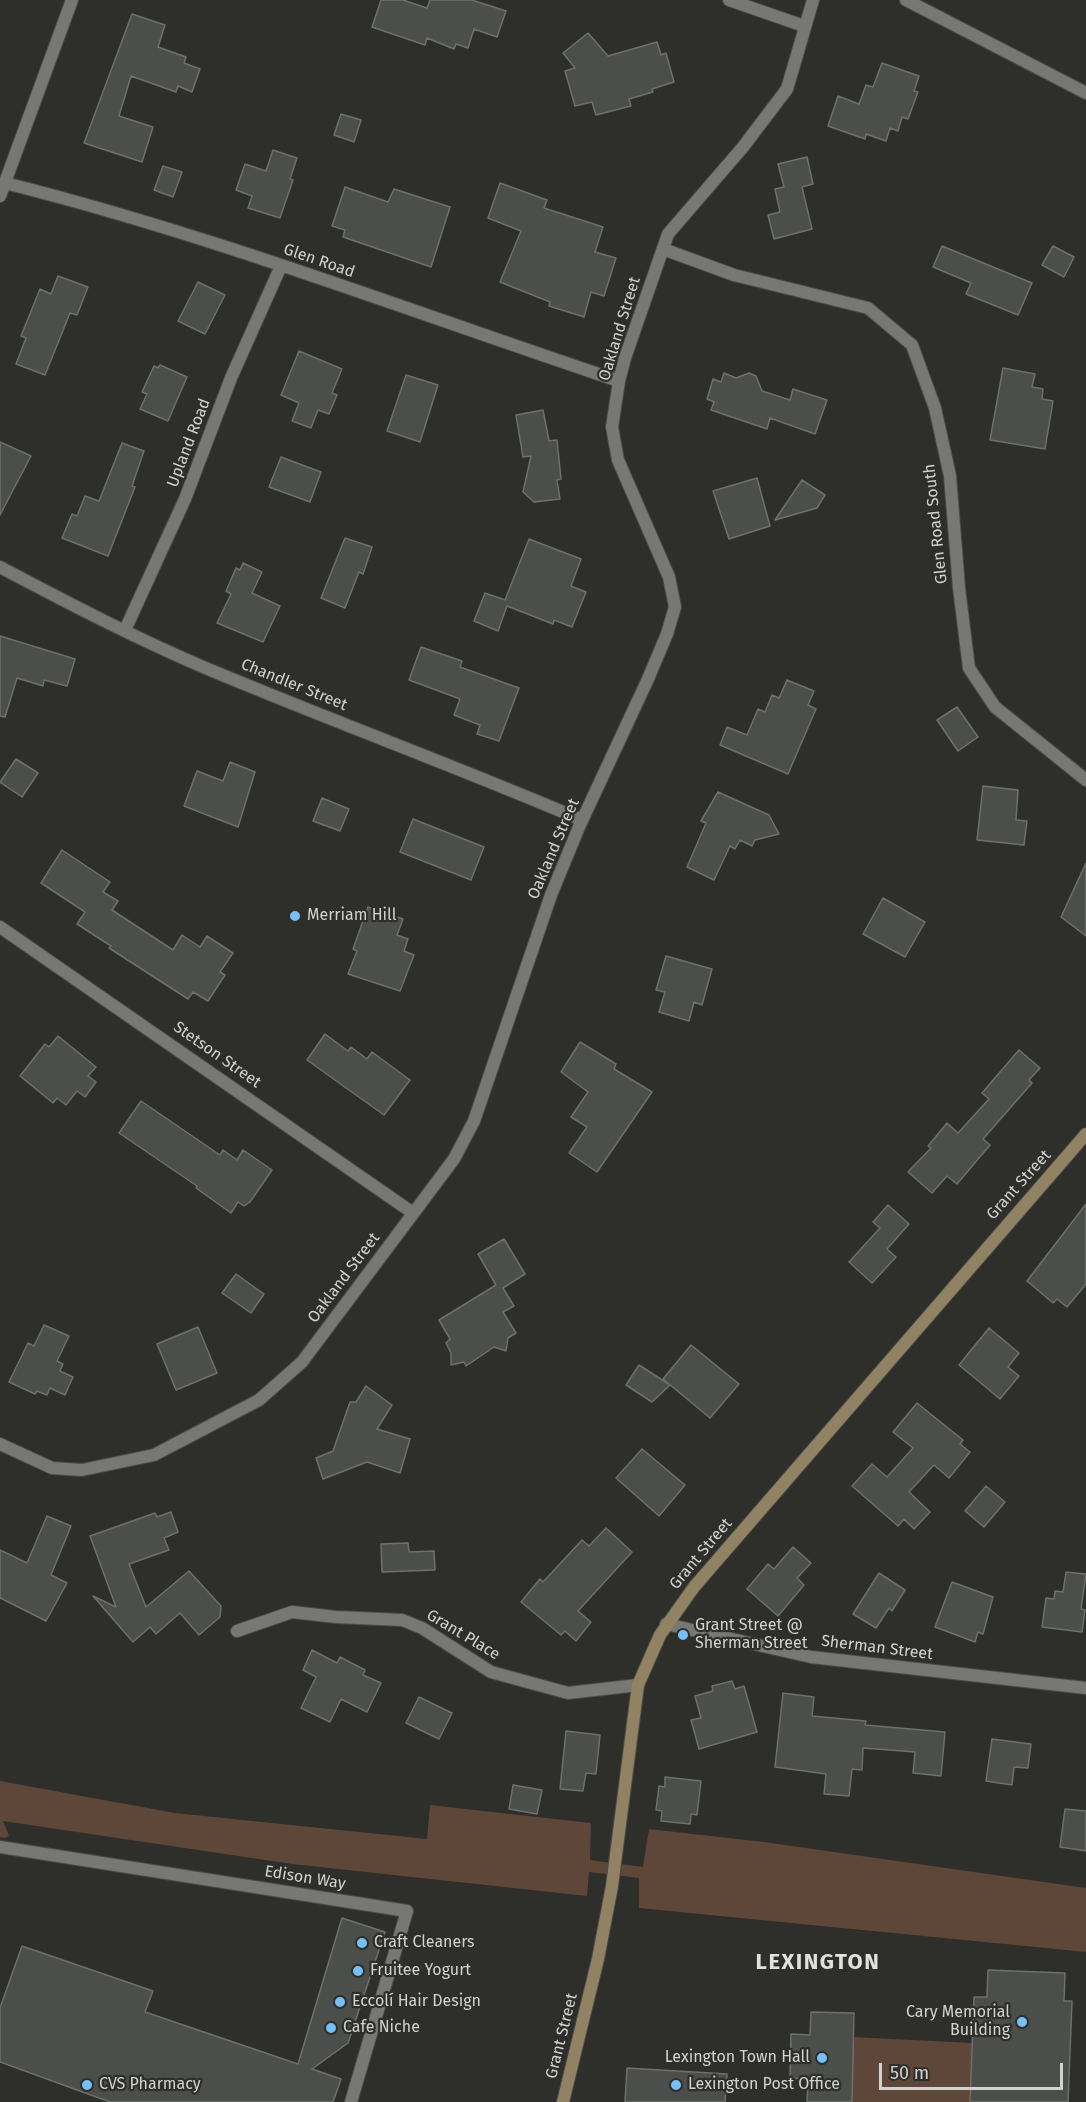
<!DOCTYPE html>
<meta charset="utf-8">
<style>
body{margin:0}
#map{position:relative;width:1086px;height:2102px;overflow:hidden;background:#2e2e2b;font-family:"Fira Sans",sans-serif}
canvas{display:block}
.scale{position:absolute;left:879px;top:2063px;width:184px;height:27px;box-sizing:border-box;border:3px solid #d2d2d1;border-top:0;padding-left:8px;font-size:18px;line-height:21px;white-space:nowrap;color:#d2d2d1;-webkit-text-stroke:4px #2e2e2b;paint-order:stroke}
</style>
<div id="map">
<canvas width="1086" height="2102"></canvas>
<div class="scale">50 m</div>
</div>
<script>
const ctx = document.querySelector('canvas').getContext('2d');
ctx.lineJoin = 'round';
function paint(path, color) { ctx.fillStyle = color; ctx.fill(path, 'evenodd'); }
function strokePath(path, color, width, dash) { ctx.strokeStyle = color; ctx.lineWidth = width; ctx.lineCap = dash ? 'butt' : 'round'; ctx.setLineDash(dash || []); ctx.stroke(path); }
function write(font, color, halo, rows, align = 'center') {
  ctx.font = font + ' "Fira Sans",sans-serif'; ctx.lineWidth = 4.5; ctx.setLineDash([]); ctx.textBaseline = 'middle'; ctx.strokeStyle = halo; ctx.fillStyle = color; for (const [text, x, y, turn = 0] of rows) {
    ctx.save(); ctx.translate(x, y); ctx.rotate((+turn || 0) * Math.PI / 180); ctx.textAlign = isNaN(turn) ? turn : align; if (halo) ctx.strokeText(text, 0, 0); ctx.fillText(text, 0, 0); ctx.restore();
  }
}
const green = new Path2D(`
 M 0,1781 L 175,1813 L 427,1839 L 430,1805 L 591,1823 L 590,1860 L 643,1867 L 649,1829 L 764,1842 L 1086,1888 L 1086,1952 L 639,1908 L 639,1878 L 589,1872 L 587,1896 L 292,1864 L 3,1821 L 9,1836 L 5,1838 L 0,1837 Z
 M 853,2037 L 972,2043 L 970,2102 L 852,2102 Z`);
const building = new Path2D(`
 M 381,0 L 403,0 L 427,8 L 430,0 L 472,0 L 506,11 L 497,37 L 474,29 L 468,48 L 456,44 L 454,49 L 427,38 L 425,45 L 372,27 Z
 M 132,14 L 165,25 L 158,47 L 186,57 L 184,63 L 200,69 L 192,92 L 178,86 L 176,92 L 131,76 L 119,116 L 153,127 L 142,162 L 84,143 Z
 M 588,33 L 608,56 L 657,42 L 661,55 L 666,53 L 674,82 L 652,89 L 653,92 L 629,99 L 631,106 L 596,115 L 592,102 L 575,106 L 565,71 L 575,68 L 563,53 Z
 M 882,63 L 919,76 L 914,91 L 918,92 L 908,119 L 902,117 L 898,131 L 890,128 L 886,141 L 866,134 L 865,139 L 828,126 L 838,96 L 859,104 L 866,85 L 873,87 Z
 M 341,114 L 361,120 L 354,142 L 334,135 Z
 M 273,150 L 297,158 L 290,179 L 293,180 L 280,218 L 248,208 L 252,196 L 236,190 L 245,164 L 266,171 Z
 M 807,157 L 813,184 L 802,187 L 812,229 L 774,239 L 768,215 L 780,212 L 775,189 L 784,187 L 778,164 Z
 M 163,166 L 182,172 L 173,197 L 154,190 Z
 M 500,183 L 547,200 L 544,208 L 603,227 L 595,252 L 616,258 L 604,296 L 591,292 L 584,317 L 549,306 L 550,302 L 500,282 L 521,231 L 488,218 Z
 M 345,187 L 388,202 L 394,189 L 450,207 L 431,267 L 343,237 L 345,230 L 332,226 Z
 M 942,246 L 1032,283 L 1018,315 L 966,294 L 971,283 L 933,267 Z
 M 1053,246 L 1074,257 L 1064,277 L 1042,265 Z
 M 58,276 L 88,287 L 77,315 L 70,313 L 45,375 L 16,364 L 26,338 L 21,336 L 40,289 L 51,294 Z
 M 198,282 L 225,295 L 205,334 L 178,321 Z
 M 299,351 L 342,369 L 332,393 L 337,395 L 329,414 L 318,410 L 311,428 L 292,421 L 299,403 L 281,395 Z
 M 160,365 L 187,377 L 168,421 L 140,409 L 147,394 L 142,392 L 154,366 L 158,368 Z
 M 1003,368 L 1035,374 L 1032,387 L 1043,389 L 1042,399 L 1053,401 L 1045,449 L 990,440 Z
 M 724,373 L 736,378 L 749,373 L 756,376 L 762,391 L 790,400 L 793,389 L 827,400 L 815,434 L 770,418 L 767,429 L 711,410 L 714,402 L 707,399 L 713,379 L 721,382 Z
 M 406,375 L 438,385 L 420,442 L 387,431 Z
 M 543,410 L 549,441 L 557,440 L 561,479 L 557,480 L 560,499 L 534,502 L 523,492 L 531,456 L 523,457 L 516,415 Z
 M 0,442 L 31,456 L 0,515 Z
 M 122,443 L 144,451 L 132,486 L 135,487 L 108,556 L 62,538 L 72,514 L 77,516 L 85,496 L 99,501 Z
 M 281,457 L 321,472 L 310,502 L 269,487 Z
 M 757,478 L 770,526 L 729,539 L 713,491 Z
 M 802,480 L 825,495 L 817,508 L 775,520 Z
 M 345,538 L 372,547 L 363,574 L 359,572 L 345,608 L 321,598 Z
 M 529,539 L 581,559 L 571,586 L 586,592 L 572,627 L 554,620 L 553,624 L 507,606 L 498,631 L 474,621 L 485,593 L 505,600 Z
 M 243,563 L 262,572 L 252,593 L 280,606 L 263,642 L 217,623 L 231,594 L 226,591 L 236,568 L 240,570 Z
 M 0,636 L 75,659 L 67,686 L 44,680 L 43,686 L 17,678 L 5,717 L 0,716 Z
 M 421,647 L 462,661 L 460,667 L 519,688 L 499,741 L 477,734 L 480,725 L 454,715 L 460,699 L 409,680 Z
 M 787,680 L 814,691 L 808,705 L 816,709 L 788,774 L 720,745 L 727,727 L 747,735 L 758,709 L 765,712 L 772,695 L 779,698 Z
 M 957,707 L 978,737 L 958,751 L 937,720 Z
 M 16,759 L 38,773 L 22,797 L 0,782 Z
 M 230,762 L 255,772 L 238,827 L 184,806 L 197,771 L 223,781 Z
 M 983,786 L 1018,790 L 1016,820 L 1027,821 L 1024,845 L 977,840 Z
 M 718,792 L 769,815 L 779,834 L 755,840 L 752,846 L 740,840 L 735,849 L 730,846 L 714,880 L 687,867 L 706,823 L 701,821 Z
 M 322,798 L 349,809 L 340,831 L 313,821 Z
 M 413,819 L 484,847 L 471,880 L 400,852 Z
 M 62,850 L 110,882 L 103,892 L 118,901 L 112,910 L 173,950 L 182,935 L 200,947 L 207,936 L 233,953 L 220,972 L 225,975 L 208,1001 L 193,992 L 188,999 L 109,948 L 111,946 L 77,924 L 85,912 L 41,883 Z
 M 1086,863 L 1086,936 L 1061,917 Z
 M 883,898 L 925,922 L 905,957 L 863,934 Z
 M 368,907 L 403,919 L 397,935 L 408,939 L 404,951 L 414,955 L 400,991 L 348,974 L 357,951 L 353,949 Z
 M 666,956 L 712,969 L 702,1005 L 694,1002 L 689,1021 L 659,1012 L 665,992 L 656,990 Z
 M 325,1034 L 348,1051 L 351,1047 L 367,1059 L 372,1052 L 410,1080 L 384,1115 L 307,1060 Z
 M 58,1036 L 96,1067 L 88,1076 L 96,1082 L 85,1097 L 77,1091 L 66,1105 L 57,1098 L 53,1103 L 20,1076 L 45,1044 L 49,1047 Z
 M 580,1042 L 616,1064 L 614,1069 L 652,1092 L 597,1172 L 569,1153 L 587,1127 L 571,1117 L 588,1092 L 561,1072 Z
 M 1019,1050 L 1040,1068 L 1029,1080 L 1032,1083 L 983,1139 L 990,1145 L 957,1184 L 947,1176 L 932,1193 L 908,1172 L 931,1148 L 928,1146 L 947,1123 L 958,1133 L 989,1099 L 982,1093 Z
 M 141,1101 L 220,1155 L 223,1150 L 237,1160 L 243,1150 L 272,1170 L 250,1202 L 244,1206 L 238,1202 L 231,1213 L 196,1188 L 197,1186 L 119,1133 Z
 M 1086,1204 L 1086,1284 L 1067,1307 L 1057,1299 L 1053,1303 L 1027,1281 Z
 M 888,1205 L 909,1224 L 887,1249 L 896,1257 L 872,1283 L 849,1262 L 880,1228 L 873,1222 Z
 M 504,1239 L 525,1274 L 503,1288 L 514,1306 L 503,1312 L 516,1333 L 508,1338 L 506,1351 L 494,1347 L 466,1366 L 464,1362 L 451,1365 L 451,1353 L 446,1343 L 450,1339 L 439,1320 L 496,1285 L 478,1254 Z
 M 236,1274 L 264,1294 L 251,1313 L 222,1293 Z
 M 44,1325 L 69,1336 L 57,1361 L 63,1364 L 60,1371 L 73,1377 L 65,1395 L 50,1388 L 47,1395 L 37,1391 L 35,1394 L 9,1382 L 28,1343 L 34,1346 Z
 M 198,1327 L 217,1373 L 176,1390 L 157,1344 Z
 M 989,1328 L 1019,1353 L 1008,1367 L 1019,1376 L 1000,1399 L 959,1365 Z
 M 691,1345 L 739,1384 L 710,1418 L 663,1379 Z
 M 639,1365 L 670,1385 L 652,1402 L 626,1385 Z
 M 366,1386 L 392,1405 L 377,1429 L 410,1439 L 400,1473 L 367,1462 L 323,1479 L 316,1458 L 333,1451 L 350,1402 L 356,1402 Z
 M 917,1403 L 963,1440 L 960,1444 L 970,1452 L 949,1478 L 934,1465 L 909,1492 L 930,1512 L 914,1529 L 904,1519 L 898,1526 L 852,1486 L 872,1464 L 887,1477 L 913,1448 L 893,1432 Z
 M 642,1449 L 685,1485 L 659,1516 L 616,1478 Z
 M 986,1486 L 1005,1502 L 984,1527 L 965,1511 Z
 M 171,1512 L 178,1532 L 164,1538 L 169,1550 L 129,1564 L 146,1607 L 189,1571 L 221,1606 L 220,1617 L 199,1635 L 180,1613 L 156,1634 L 150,1627 L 133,1642 L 93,1596 L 116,1607 L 90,1536 L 155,1513 L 157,1517 Z
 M 47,1516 L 71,1526 L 51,1575 L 67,1583 L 46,1621 L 0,1598 L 0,1550 L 27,1563 Z
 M 606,1528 L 632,1552 L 578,1611 L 591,1622 L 576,1641 L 565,1631 L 561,1635 L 521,1602 L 540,1579 L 543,1582 L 582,1540 L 589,1546 Z
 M 408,1543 L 409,1552 L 434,1551 L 435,1570 L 382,1572 L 381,1544 Z
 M 793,1547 L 811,1563 L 797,1578 L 804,1585 L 778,1616 L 747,1589 L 768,1564 L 774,1569 Z
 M 1066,1572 L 1086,1574 L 1081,1609 L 1085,1610 L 1082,1632 L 1042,1627 L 1046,1598 L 1054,1599 L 1055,1591 L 1063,1592 Z
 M 879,1573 L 905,1590 L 892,1611 L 889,1608 L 876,1628 L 853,1614 Z
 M 952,1582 L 993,1597 L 983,1634 L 978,1632 L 975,1642 L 935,1627 Z
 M 312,1650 L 337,1663 L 340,1657 L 365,1670 L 363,1675 L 381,1683 L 367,1712 L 341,1699 L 330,1722 L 301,1708 L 316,1677 L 303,1670 Z
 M 732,1681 L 735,1689 L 744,1686 L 757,1732 L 699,1749 L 691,1720 L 701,1718 L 695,1696 L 713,1691 L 712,1686 Z
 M 783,1693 L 814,1697 L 812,1716 L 866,1721 L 865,1725 L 945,1732 L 941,1776 L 913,1773 L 915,1752 L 863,1748 L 862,1770 L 852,1769 L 849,1796 L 824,1794 L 826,1774 L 775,1767 Z
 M 419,1697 L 452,1713 L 439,1739 L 406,1723 Z
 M 566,1731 L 600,1735 L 596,1774 L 586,1773 L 583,1791 L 560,1789 Z
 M 992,1739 L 1031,1744 L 1028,1768 L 1014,1767 L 1012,1785 L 986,1781 Z
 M 665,1777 L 701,1781 L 697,1815 L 691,1814 L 690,1824 L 661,1821 L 662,1811 L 656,1810 L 659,1786 L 665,1787 Z
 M 513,1785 L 542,1790 L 537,1814 L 509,1809 Z
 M 1065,1809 L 1086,1811 L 1086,1851 L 1060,1847 Z
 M 342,1918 L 385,1932 L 348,2043 L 312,2069 L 341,2079 L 333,2102 L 110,2102 L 0,2062 L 0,2008 L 22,1946 L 153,1991 L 145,2012 L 298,2064 Z
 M 988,1970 L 1065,1973 L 1064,2001 L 1072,2001 L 1068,2102 L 970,2102 L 974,1997 L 987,1997 Z
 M 811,2012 L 854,2013 L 852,2102 L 807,2102 L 808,2079 L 790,2078 L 791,2034 L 810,2035 Z
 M 627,2068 L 727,2074 L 725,2102 L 625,2102 Z`);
const street = new Path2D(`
 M 729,0 L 804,26
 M 906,0 L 1086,93
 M 5,183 C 213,235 415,313 619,381
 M 0,196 L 72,0
 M 663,249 L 734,275 L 868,308 L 912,345 L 935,408 L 950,476 L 959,588 L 969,668 L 995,707 L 1086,780
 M 0,567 C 68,603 137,639 208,669 C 332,721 458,767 582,820
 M 125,630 L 185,499 L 231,378 L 281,266
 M 0,927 L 413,1213
 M 0,1444 L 52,1468 L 82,1470 L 154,1455 L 259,1400 L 302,1362 L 454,1159 L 474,1121 L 551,895 L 579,827 L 648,679 L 667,634 L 675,607 L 669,577 L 618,460 L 612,427 L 619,381 L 625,358 L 668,234 L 743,147 L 787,89 L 813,0
 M 666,1624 L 811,1657 L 1086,1688
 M 237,1631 L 292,1612 L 336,1617 L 402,1620 L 422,1628 L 491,1672 L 568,1693 L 638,1685
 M 0,1847 L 407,1911 L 351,2102`);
const secondary = new Path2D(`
 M 563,2102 L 598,1959 L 612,1886 L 638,1685 L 660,1635 L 694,1587 L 1086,1134`);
const markers = [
 [295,916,6,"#77bff7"],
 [683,1635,6,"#77bff7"],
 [362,1943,6,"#77bff7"],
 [358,1971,6,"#77bff7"],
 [340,2002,6,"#77bff7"],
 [1022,2022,6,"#77bff7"],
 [331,2028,6,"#77bff7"],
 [822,2058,6,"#77bff7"],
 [87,2085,6,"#77bff7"],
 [676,2085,6,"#77bff7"]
];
const streetNames = [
 ["Glen Road",319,261,19],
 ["Oakland Street",620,329,-73],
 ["Upland Road",189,443,-69],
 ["Glen Road South",936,524,-96],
 ["Chandler Street",294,685,22],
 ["Oakland Street",554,849,-67],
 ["Stetson Street",217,1055,35],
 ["Grant Street",1019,1185,-48],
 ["Oakland Street",344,1278,-53],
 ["Grant Street",701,1554,-50],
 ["Grant Place",463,1635,31],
 ["Sherman Street",877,1648,7],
 ["Edison Way",305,1878,9],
 ["Grant Street",562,2036,-76]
];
const poiNames = [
 ["Merriam Hill",307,916],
 ["Grant Street @",695,1626],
 ["Sherman Street",695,1644],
 ["Craft Cleaners",374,1943],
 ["Fruitee Yogurt",370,1971],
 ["Eccolí Hair Design",352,2002],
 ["Cary Memorial",1010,2013,"right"],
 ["Building",1010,2031,"right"],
 ["Cafe Niche",343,2028],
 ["Lexington Town Hall",810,2058,"right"],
 ["CVS Pharmacy",99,2085],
 ["Lexington Post Office",688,2085]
];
const districtNames = [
 ["LEXINGTON",818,1963]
];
paint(green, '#5e4638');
paint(building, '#4c4e4b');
strokePath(building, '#6e706d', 1.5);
strokePath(street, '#4b4b49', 14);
strokePath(secondary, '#4b4b49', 14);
strokePath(street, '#777774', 12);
strokePath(secondary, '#918263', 12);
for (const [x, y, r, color] of markers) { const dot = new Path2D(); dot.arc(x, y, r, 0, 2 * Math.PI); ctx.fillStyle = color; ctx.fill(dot); strokePath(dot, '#2e2e2b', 2); }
write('16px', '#d2d2d1', '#2e2e2b', streetNames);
write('16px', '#d2d2d1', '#2e2e2b', poiNames, 'left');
ctx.letterSpacing = '1.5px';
write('bold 22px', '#e0e0dd', '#2e2e2b', districtNames);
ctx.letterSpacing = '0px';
</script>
